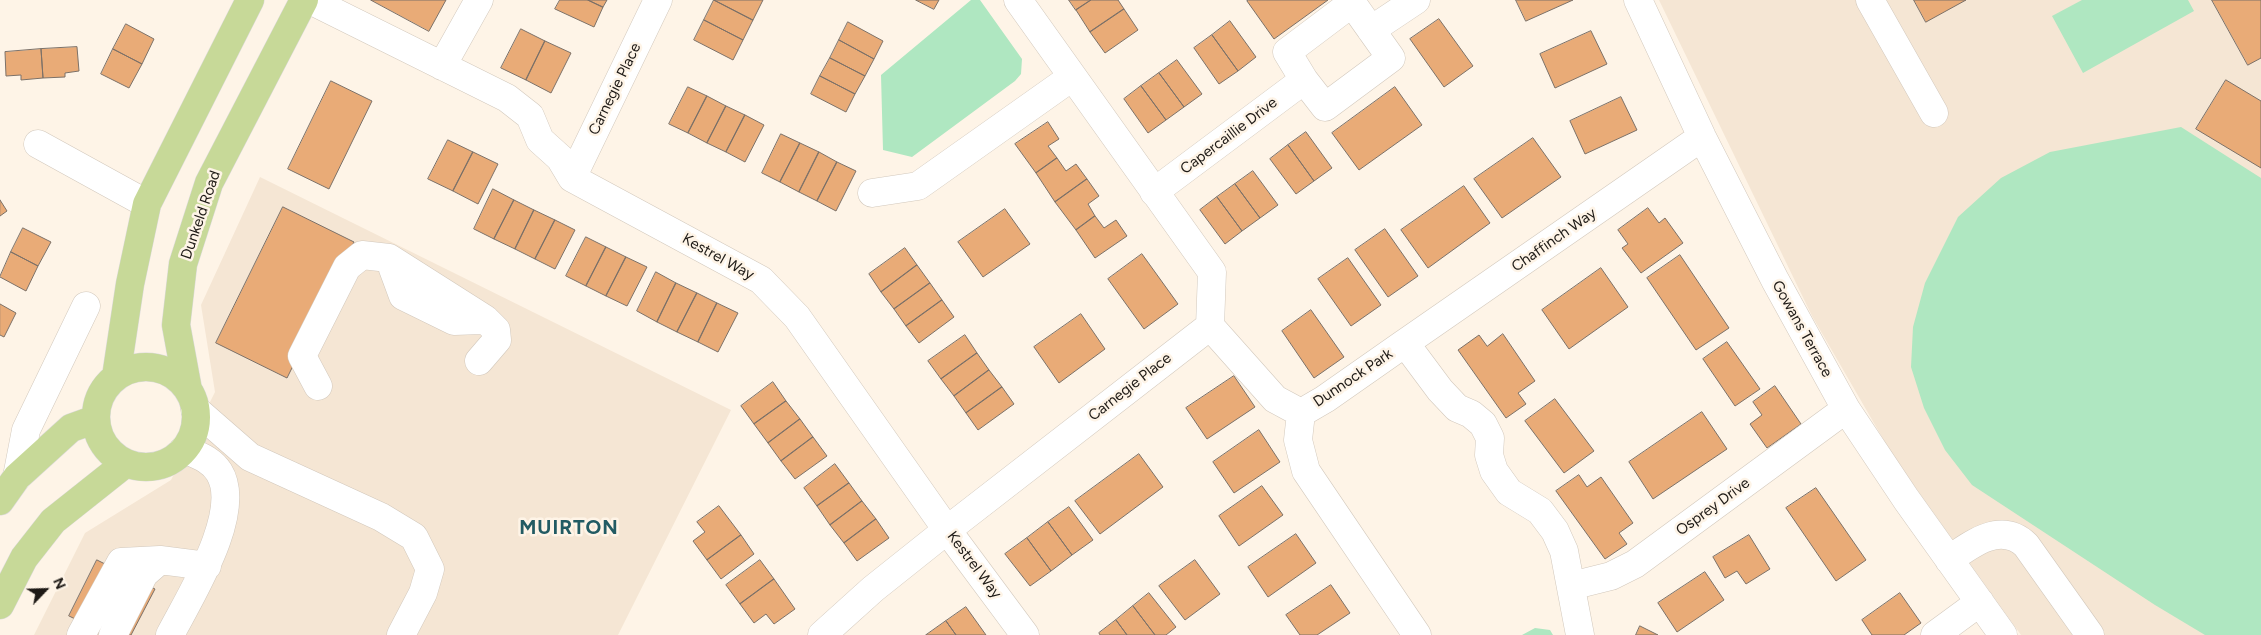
<!DOCTYPE html>
<style>
body{margin:0}
#map{position:relative;width:2261px;height:635px;overflow:hidden;background:#fef4e7;font-family:Figtree,sans-serif}
canvas{display:block}
.north{position:absolute;left:20px;top:565px;width:50px;height:50px;-webkit-text-stroke:4px #fef4e7;paint-order:stroke;rotate:66deg;font-size:14px;font-weight:700;line-height:20px;text-align:center;color:#1e1a16}
.north::after{content:'';display:block;margin:auto;width:18px;height:22px;background:#1e1a16;clip-path:polygon(50% 0,100% 100%,50% 72%,0 100%)}
</style>
<div id="map">
<canvas width="2261" height="635"></canvas>
<div class="north">N</div>
</div>
<script>
const ctx = document.querySelector('canvas').getContext('2d');
ctx.lineJoin = 'round';
function paint(path, color) { ctx.fillStyle = color; ctx.fill(path, 'evenodd'); }
function strokePath(path, color, width, dash) { ctx.strokeStyle = color; ctx.lineWidth = width; ctx.lineCap = dash ? 'butt' : 'round'; ctx.setLineDash(dash || []); ctx.stroke(path); }
function write(font, color, halo, rows, align = 'center') {
  ctx.font = font + ' Figtree,sans-serif'; ctx.lineWidth = 5; ctx.setLineDash([]); ctx.textBaseline = 'middle'; ctx.strokeStyle = halo; ctx.fillStyle = color; for (const [text, x, y, turn = 0] of rows) {
    ctx.save(); ctx.translate(x, y); ctx.rotate((+turn || 0) * Math.PI / 180); ctx.textAlign = isNaN(turn) ? turn : align; if (halo) ctx.strokeText(text, 0, 0); ctx.fillText(text, 0, 0); ctx.restore();
  }
}
const built = new Path2D(`
 M 1659,0 L 2261,0 L 2261,635 L 2021,635 L 1893,456 L 1812,316 Z
 M 260,177 L 731,410 L 618,635 L 34,635 L 85,533 L 171,480 L 215,392 L 201,305 Z`);
const green = new Path2D(`
 M 971,0 L 980,0 L 1022,59 L 1021,74 L 1015,81 L 912,157 L 883,150 L 881,75 Z
 M 2082,0 L 2188,0 L 2194,11 L 2083,73 L 2052,16 Z
 M 2181,127 L 2261,178 L 2261,635 L 2205,635 L 2155,605 L 1972,485 L 1945,450 L 1924,408 L 1911,367 L 1913,327 L 1925,283 L 1958,217 L 2001,178 L 2050,152 Z
 M 1535,628 L 1550,630 L 1553,635 L 1522,635 Z`);
const building = new Path2D(`
 M 371,0 L 446,0 L 429,31 Z
 M 560,0 L 588,0 L 603,7 L 594,27 L 555,9 Z
 M 588,0 L 607,0 L 603,7 Z
 M 714,0 L 753,20 L 743,40 L 704,20 Z
 M 714,0 L 763,0 L 753,20 Z
 M 916,0 L 939,0 L 934,9 Z
 M 1069,0 L 1091,0 L 1076,10 Z
 M 1091,0 L 1118,0 L 1124,9 L 1090,32 L 1076,10 Z
 M 1249,0 L 1328,0 L 1274,39 L 1247,1 Z
 M 1516,0 L 1573,0 L 1526,21 Z
 M 1914,0 L 1966,0 L 1926,22 Z
 M 2212,0 L 2261,0 L 2261,58 L 2248,65 Z
 M 1124,9 L 1138,30 L 1105,53 L 1090,32 Z
 M 1439,19 L 1473,66 L 1444,87 L 1410,39 Z
 M 704,20 L 743,40 L 733,60 L 694,40 Z
 M 1230,21 L 1256,57 L 1238,71 L 1212,35 Z
 M 848,22 L 883,41 L 874,59 L 839,40 Z
 M 126,24 L 154,39 L 142,64 L 113,49 Z
 M 521,29 L 545,41 L 526,80 L 501,68 Z
 M 1591,31 L 1607,64 L 1555,88 L 1540,54 Z
 M 1212,35 L 1238,71 L 1219,84 L 1194,48 Z
 M 839,40 L 874,59 L 865,76 L 830,58 Z
 M 545,41 L 571,53 L 551,93 L 526,80 Z
 M 77,47 L 79,71 L 65,73 L 65,77 L 43,78 L 41,49 Z
 M 41,49 L 43,78 L 21,80 L 21,75 L 6,76 L 5,52 Z
 M 113,49 L 142,64 L 129,88 L 101,74 Z
 M 830,58 L 865,76 L 855,94 L 820,76 Z
 M 1177,60 L 1202,94 L 1184,107 L 1159,73 Z
 M 1159,73 L 1184,107 L 1166,120 L 1141,86 Z
 M 820,76 L 855,94 L 846,112 L 811,94 Z
 M 2226,80 L 2261,101 L 2261,168 L 2196,129 Z
 M 331,81 L 372,101 L 329,189 L 288,169 Z
 M 1141,86 L 1166,120 L 1148,133 L 1124,99 Z
 M 688,87 L 707,96 L 688,133 L 669,124 Z
 M 1395,87 L 1422,125 L 1359,170 L 1332,133 Z
 M 707,96 L 726,106 L 707,143 L 688,133 Z
 M 1621,97 L 1637,130 L 1585,154 L 1570,121 Z
 M 726,106 L 745,115 L 726,152 L 707,143 Z
 M 745,115 L 764,125 L 745,162 L 726,152 Z
 M 1048,122 L 1059,139 L 1048,146 L 1057,158 L 1036,173 L 1015,144 Z
 M 1306,132 L 1332,168 L 1314,181 L 1288,145 Z
 M 781,134 L 800,143 L 780,182 L 762,173 Z
 M 1533,138 L 1561,177 L 1502,218 L 1474,179 Z
 M 448,140 L 473,152 L 453,191 L 428,179 Z
 M 800,143 L 819,152 L 799,192 L 780,182 Z
 M 1288,145 L 1314,181 L 1296,194 L 1270,159 Z
 M 473,152 L 498,164 L 478,204 L 453,191 Z
 M 819,152 L 837,162 L 817,201 L 799,192 Z
 M 1057,158 L 1066,171 L 1076,164 L 1087,179 L 1055,202 L 1036,173 Z
 M 837,162 L 856,171 L 836,211 L 817,201 Z
 M 1253,171 L 1278,205 L 1260,218 L 1235,184 Z
 M 1087,179 L 1099,196 L 1088,204 L 1095,216 L 1076,230 L 1055,202 Z
 M 1235,184 L 1260,218 L 1242,231 L 1217,197 Z
 M 1464,186 L 1490,223 L 1428,268 L 1401,230 Z
 M 493,189 L 514,200 L 494,239 L 474,229 Z
 M 1217,197 L 1242,231 L 1225,244 L 1200,210 Z
 M 0,200 L 7,211 L 0,216 Z
 M 514,200 L 534,210 L 515,249 L 494,239 Z
 M 283,207 L 354,242 L 287,378 L 216,343 Z
 M 1648,208 L 1659,223 L 1665,218 L 1683,243 L 1641,273 L 1622,248 L 1628,244 L 1618,230 Z
 M 1005,209 L 1030,244 L 983,277 L 958,242 Z
 M 534,210 L 555,220 L 535,259 L 515,249 Z
 M 1095,216 L 1104,228 L 1116,220 L 1127,236 L 1095,258 L 1076,230 Z
 M 555,220 L 575,230 L 555,269 L 535,259 Z
 M 23,228 L 51,242 L 38,266 L 11,252 Z
 M 1385,229 L 1418,276 L 1388,297 L 1355,250 Z
 M 586,237 L 606,247 L 586,286 L 566,276 Z
 M 606,247 L 626,257 L 606,296 L 586,286 Z
 M 905,248 L 917,265 L 881,292 L 869,274 Z
 M 11,252 L 38,266 L 26,291 L 0,277 Z
 M 1142,254 L 1178,304 L 1144,329 L 1108,279 Z
 M 1680,255 L 1729,328 L 1696,350 L 1647,278 Z
 M 626,257 L 647,267 L 627,306 L 606,296 Z
 M 1348,258 L 1381,305 L 1351,326 L 1318,279 Z
 M 917,265 L 930,283 L 894,309 L 881,292 Z
 M 1601,268 L 1628,307 L 1569,349 L 1542,310 Z
 M 656,272 L 676,283 L 657,322 L 637,311 Z
 M 676,283 L 697,293 L 677,332 L 657,322 Z
 M 930,283 L 942,300 L 906,326 L 894,309 Z
 M 697,293 L 717,303 L 698,342 L 677,332 Z
 M 942,300 L 954,317 L 919,343 L 906,326 Z
 M 717,303 L 738,313 L 718,352 L 698,342 Z
 M 0,304 L 16,313 L 4,337 L 0,335 Z
 M 1311,310 L 1344,357 L 1314,378 L 1282,331 Z
 M 1081,314 L 1105,349 L 1059,383 L 1034,347 Z
 M 1503,334 L 1535,381 L 1518,393 L 1526,404 L 1506,418 L 1458,350 L 1479,335 L 1487,346 Z
 M 965,335 L 977,353 L 941,379 L 928,361 Z
 M 1727,342 L 1760,389 L 1735,406 L 1703,359 Z
 M 977,353 L 989,370 L 954,396 L 941,379 Z
 M 989,370 L 1002,387 L 966,413 L 954,396 Z
 M 1234,376 L 1255,407 L 1207,439 L 1186,408 Z
 M 773,382 L 786,401 L 754,424 L 741,406 Z
 M 1775,386 L 1801,424 L 1767,448 L 1750,424 L 1762,415 L 1753,402 Z
 M 1002,387 L 1014,404 L 978,430 L 966,413 Z
 M 1555,399 L 1594,451 L 1564,473 L 1525,421 Z
 M 786,401 L 800,419 L 768,443 L 754,424 Z
 M 1702,412 L 1727,449 L 1653,499 L 1629,462 Z
 M 800,419 L 813,437 L 781,461 L 768,443 Z
 M 1259,430 L 1280,462 L 1234,493 L 1213,462 Z
 M 813,437 L 827,456 L 795,479 L 781,461 Z
 M 1139,454 L 1163,487 L 1100,534 L 1075,501 Z
 M 835,464 L 849,483 L 817,506 L 804,488 Z
 M 1579,475 L 1587,487 L 1601,477 L 1633,523 L 1619,533 L 1627,544 L 1605,559 L 1556,491 Z
 M 849,483 L 862,501 L 830,525 L 817,506 Z
 M 1262,486 L 1283,515 L 1239,546 L 1219,516 Z
 M 1816,488 L 1866,560 L 1836,581 L 1786,508 Z
 M 862,501 L 876,519 L 844,543 L 830,525 Z
 M 719,506 L 741,535 L 707,560 L 693,541 L 705,532 L 697,522 Z
 M 1069,507 L 1093,540 L 1072,555 L 1048,522 Z
 M 876,519 L 889,538 L 857,561 L 844,543 Z
 M 1048,522 L 1072,555 L 1051,571 L 1027,538 Z
 M 1296,534 L 1316,563 L 1268,597 L 1248,567 Z
 M 741,535 L 754,554 L 721,579 L 707,560 Z
 M 1749,535 L 1770,569 L 1746,584 L 1737,571 L 1725,578 L 1713,557 Z
 M 1027,538 L 1051,571 L 1030,586 L 1005,554 Z
 M 97,560 L 155,589 L 131,635 L 108,635 L 69,616 Z
 M 760,560 L 774,579 L 740,604 L 726,585 Z
 M 1195,560 L 1220,594 L 1185,620 L 1159,586 Z
 M 1705,572 L 1724,600 L 1677,632 L 1658,603 Z
 M 774,579 L 795,609 L 774,624 L 766,614 L 754,623 L 740,604 Z
 M 1331,585 L 1350,613 L 1317,635 L 1300,635 L 1286,615 Z
 M 1149,593 L 1176,627 L 1166,635 L 1155,635 L 1133,606 Z
 M 1900,593 L 1921,623 L 1904,635 L 1872,635 L 1862,620 Z
 M 1133,606 L 1155,635 L 1127,635 L 1116,620 Z
 M 966,607 L 986,635 L 956,635 L 946,621 Z
 M 1116,620 L 1127,635 L 1100,635 L 1099,633 Z
 M 946,621 L 956,635 L 926,635 Z
 M 1640,626 L 1658,635 L 1636,635 Z`);
const minor = new Path2D(`
 M 310,0 L 507,98 L 530,116 L 540,140 L 560,158 L 572,178 L 761,280 L 797,317 L 947,530 L 1025,635
 M 1638,0 L 1702,137 L 1775,280 L 1846,409 L 1906,499 L 2003,635
 M 1870,0 L 1934,113
 M 1371,30 L 1416,0
 M 442,66 L 479,0
 M 38,144 L 147,204
 M 572,178 L 658,0
 M 1154,192 L 1304,80 L 1287,52 L 1352,3 L 1391,58 L 1325,107 L 1304,80
 M 872,193 L 918,186 L 1072,77
 M 389,258 L 403,296 L 454,321 L 481,320
 M 1210,326 L 1275,399 L 1301,413
 M 1405,343 L 1702,137
 M 318,386 L 302,356 L 347,267 L 362,255 L 389,258 L 485,319 L 496,330 L 497,340 L 479,361
 M 195,409 L 250,457 L 381,517 L 414,537 L 430,569 L 423,593 L 401,635
 M 17,477 L 26,430 L 86,306
 M 1949,560 C 1971,544 2001,521 2026,545 L 2090,635
 M 1571,586 L 1611,576 L 1635,564 L 1846,409
 M 81,635 L 121,562 L 160,560
 M 113,635 L 144,574 L 160,560 L 207,566
 M 170,635 C 189,598 244,512 219,472 C 211,459 197,455 184,449
 M 822,635 L 873,589 L 947,530 L 1210,326 L 1212,272 L 1018,0
 M 1417,635 L 1306,471 L 1298,440 L 1301,413 L 1325,399 L 1405,343 L 1440,390 L 1457,408 L 1471,414 L 1483,424 L 1490,438 L 1489,455 L 1494,471 L 1509,492 L 1540,511 L 1555,531 L 1564,551 L 1580,635
 M 1935,635 L 1980,602`);
const major = new Path2D(`
 M96 417a50 50 0 1 1 100 0a50 50 0 1 1-100 0Z
 M 116,377 L 130,284 L 147,204 L 250,0
 M 188,390 L 176,325 L 183,264 L 209,183 L 304,0
 M 0,501 L 17,477 L 71,428 L 96,419
 M 0,605 L 24,558 L 53,521 L 126,463`);
const streetNames = [
 ["Carnegie Place",615,89,-64],
 ["Capercaillie Drive",1229,136,-37],
 ["Dunkeld Road",201,215,-71],
 ["Chaffinch Way",1554,240,-35],
 ["Kestrel Way",718,257,29],
 ["Gowans Terrace",1802,329,61],
 ["Dunnock Park",1353,378,-34],
 ["Carnegie Place",1130,387,-38],
 ["Osprey Drive",1713,507,-36],
 ["Kestrel Way",974,565,53]
];
const districtNames = [
 ["MUIRTON",569,528]
];
paint(built, '#f5e6d4');
paint(green, '#afe7c1');
paint(building, '#e9ab77');
strokePath(building, '#7c7168', 1);
strokePath(minor, '#d2c8bc', 29);
strokePath(major, '#dbdada', 29);
strokePath(minor, '#fff', 28);
strokePath(major, '#c7d998', 28);
write('15px', '#1e1a16', '#fef4e7', streetNames);
ctx.letterSpacing = '1px';
write('bold 20px', '#225b63', '#fef4e7', districtNames);
ctx.letterSpacing = '0px';
</script>
